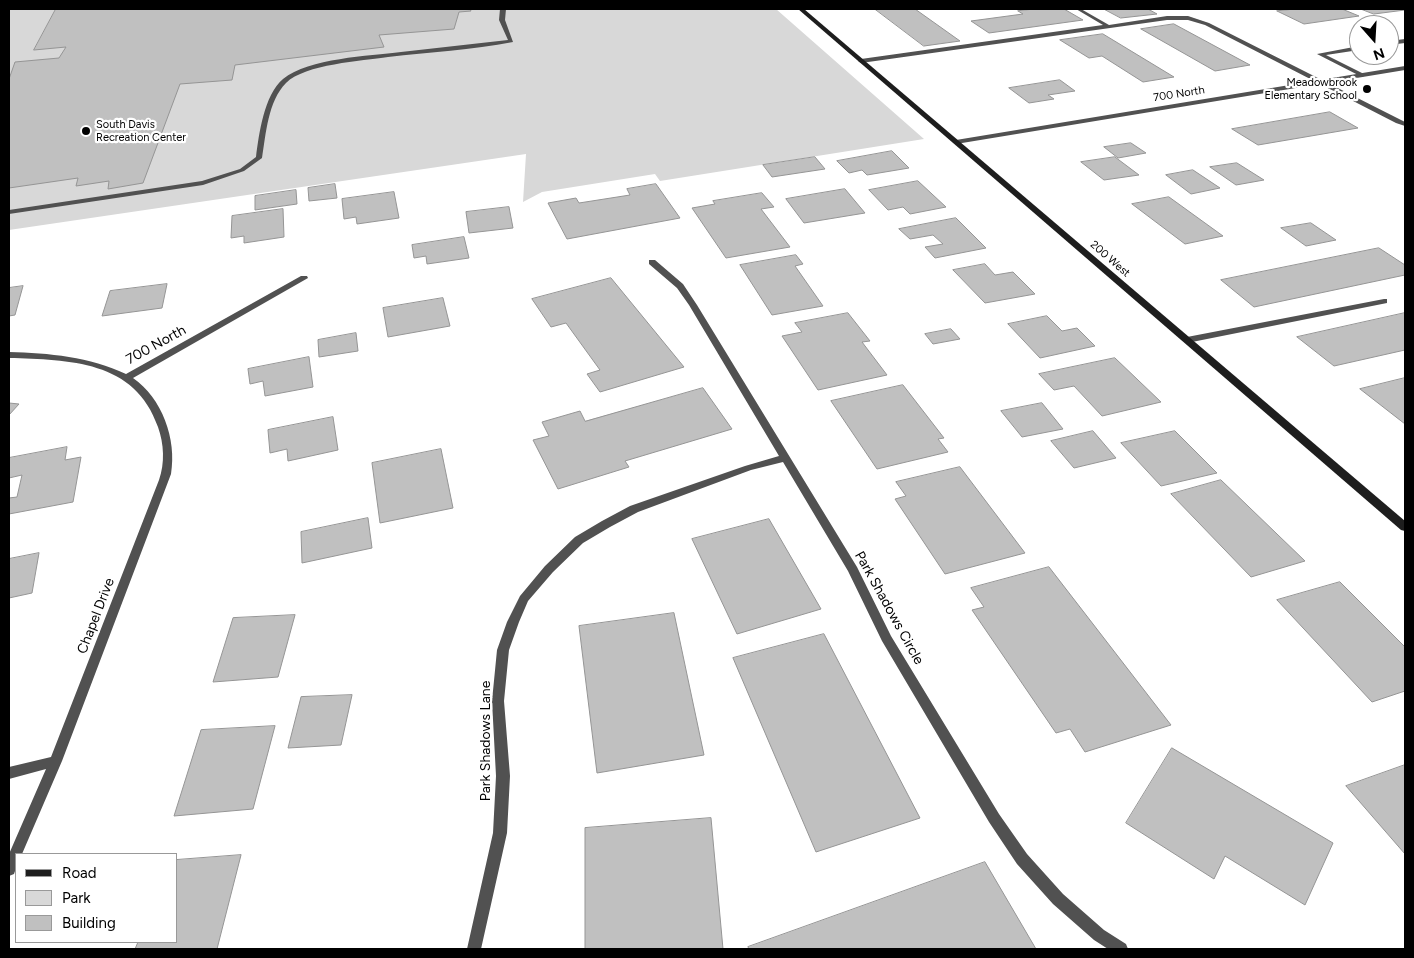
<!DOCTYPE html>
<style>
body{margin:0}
#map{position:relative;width:1414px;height:958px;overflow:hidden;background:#fff;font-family:Figtree,sans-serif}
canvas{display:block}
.frame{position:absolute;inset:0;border:10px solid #000;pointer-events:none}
.legend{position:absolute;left:15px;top:853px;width:162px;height:90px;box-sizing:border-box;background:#fff;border:1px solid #999;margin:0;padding:6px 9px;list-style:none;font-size:15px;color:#000}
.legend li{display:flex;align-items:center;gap:10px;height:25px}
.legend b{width:25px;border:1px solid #999}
.north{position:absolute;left:1349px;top:15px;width:50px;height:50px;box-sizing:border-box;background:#fff;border:1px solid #999;border-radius:50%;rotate:161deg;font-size:14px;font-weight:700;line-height:20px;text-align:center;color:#000}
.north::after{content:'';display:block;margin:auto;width:18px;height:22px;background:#000;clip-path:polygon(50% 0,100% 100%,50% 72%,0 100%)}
</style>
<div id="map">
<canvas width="1414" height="958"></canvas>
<div class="frame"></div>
<ul class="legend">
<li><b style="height:6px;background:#1e1e1e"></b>Road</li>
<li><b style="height:14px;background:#d8d8d8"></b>Park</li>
<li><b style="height:14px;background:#c0c0c0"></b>Building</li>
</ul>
<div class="north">N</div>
</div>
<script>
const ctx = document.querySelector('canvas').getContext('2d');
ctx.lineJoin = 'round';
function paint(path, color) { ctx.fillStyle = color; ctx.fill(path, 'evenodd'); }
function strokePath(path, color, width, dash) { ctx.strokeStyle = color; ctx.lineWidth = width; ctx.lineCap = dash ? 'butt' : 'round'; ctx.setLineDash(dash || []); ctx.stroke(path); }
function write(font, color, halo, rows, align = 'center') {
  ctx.font = font + ' Figtree,sans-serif'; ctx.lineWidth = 4.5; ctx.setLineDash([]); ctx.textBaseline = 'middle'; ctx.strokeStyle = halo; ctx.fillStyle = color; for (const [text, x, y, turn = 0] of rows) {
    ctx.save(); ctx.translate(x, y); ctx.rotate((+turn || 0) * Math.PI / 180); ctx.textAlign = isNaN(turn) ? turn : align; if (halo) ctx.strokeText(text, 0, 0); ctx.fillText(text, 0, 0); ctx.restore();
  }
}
const green = new Path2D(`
 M 9,9 L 776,9 L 924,139 L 660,181 L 655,174 L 542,192 L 523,202 L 526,154 L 9,230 Z`);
const building = new Path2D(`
 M 56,9 L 470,9 L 471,11 L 459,12 L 454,29 L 379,35 L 384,47 L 235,65 L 232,80 L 180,84 L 143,183 L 108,189 L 109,181 L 76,186 L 78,178 L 9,188 L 9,79 L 15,62 L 59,58 L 66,47 L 34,50 Z
 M 875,9 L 915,9 L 960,41 L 924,46 Z
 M 1034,9 L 1064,9 L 1083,20 L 989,33 L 971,21 L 1023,14 L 1018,11 Z
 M 1104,9 L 1148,9 L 1157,14 L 1121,18 Z
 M 1295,9 L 1342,9 L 1359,16 L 1304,24 L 1277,11 Z
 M 1361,9 L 1405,9 L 1405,10 L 1374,14 Z
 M 1174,24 L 1250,65 L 1215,71 L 1141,29 Z
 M 1103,34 L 1174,77 L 1143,82 L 1102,56 L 1089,58 L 1060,40 Z
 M 1060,80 L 1075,91 L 1048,95 L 1054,99 L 1029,103 L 1009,88 Z
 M 1330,112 L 1358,128 L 1258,145 L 1232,129 Z
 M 1131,143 L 1146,153 L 1118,158 L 1104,147 Z
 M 892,151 L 909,168 L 867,175 L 862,170 L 849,173 L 837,161 Z
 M 815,157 L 825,169 L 772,177 L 763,165 Z
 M 1115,157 L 1139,175 L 1104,180 L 1081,162 Z
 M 1237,163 L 1264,180 L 1236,185 L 1210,167 Z
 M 1193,170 L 1220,188 L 1191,194 L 1166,175 Z
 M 918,181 L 946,207 L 910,214 L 903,207 L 888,210 L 869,190 Z
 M 335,184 L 337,198 L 309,201 L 308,188 Z
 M 656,184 L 680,218 L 567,239 L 548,203 L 576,198 L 579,203 L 630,195 L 627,189 Z
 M 845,189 L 865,213 L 804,223 L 786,199 Z
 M 296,190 L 297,204 L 255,210 L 255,196 Z
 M 394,192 L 399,218 L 357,224 L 356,217 L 344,219 L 342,199 Z
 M 762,193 L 774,207 L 761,209 L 790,247 L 726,258 L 692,208 L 715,204 L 713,201 Z
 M 1169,197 L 1223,236 L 1185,244 L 1132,204 Z
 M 509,207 L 513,228 L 469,233 L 466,212 Z
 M 283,209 L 284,237 L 244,243 L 244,236 L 231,238 L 232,216 Z
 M 956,218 L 986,248 L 935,258 L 925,247 L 943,244 L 933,235 L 910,239 L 899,229 Z
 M 1311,223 L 1336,240 L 1306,246 L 1281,228 Z
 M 464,237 L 469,258 L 427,264 L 426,256 L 414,258 L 412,245 Z
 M 1379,248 L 1405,265 L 1405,275 L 1254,307 L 1221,280 Z
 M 796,255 L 803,264 L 795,266 L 823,306 L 772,315 L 740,265 Z
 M 985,264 L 995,275 L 1013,272 L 1035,294 L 985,303 L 953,270 Z
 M 611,278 L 684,367 L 600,392 L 587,374 L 600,370 L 566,323 L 551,327 L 532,299 Z
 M 167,284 L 162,308 L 102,316 L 110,291 Z
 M 23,286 L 15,315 L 9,316 L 9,288 Z
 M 443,298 L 450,326 L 388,337 L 383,308 Z
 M 848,313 L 870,341 L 862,342 L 887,375 L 818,390 L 782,336 L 802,332 L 795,323 Z
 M 1405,313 L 1405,350 L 1334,366 L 1297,337 Z
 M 1047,316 L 1062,331 L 1077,328 L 1095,346 L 1040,358 L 1008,324 Z
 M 951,329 L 960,339 L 933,344 L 925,334 Z
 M 356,333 L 358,351 L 319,357 L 318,340 Z
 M 309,357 L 313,387 L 265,396 L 263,381 L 250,384 L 248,369 Z
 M 1115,358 L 1161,402 L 1102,416 L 1074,386 L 1054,390 L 1039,374 Z
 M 1405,378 L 1405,424 L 1360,389 Z
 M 903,385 L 944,438 L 938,439 L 948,452 L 877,469 L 831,401 Z
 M 703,388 L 732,429 L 625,461 L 629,467 L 558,489 L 533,440 L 549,436 L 542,422 L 580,411 L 585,421 Z
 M 9,403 L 19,404 L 9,415 Z
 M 1042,403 L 1063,429 L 1022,437 L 1001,411 Z
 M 333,417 L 338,450 L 288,461 L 287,449 L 270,453 L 268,430 Z
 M 1093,431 L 1116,458 L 1074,468 L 1051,441 Z
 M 1175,431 L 1217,473 L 1161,486 L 1121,443 Z
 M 67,447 L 65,460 L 81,457 L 73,502 L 9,514 L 9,498 L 17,497 L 22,475 L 9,478 L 9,458 Z
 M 441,449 L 453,508 L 380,523 L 372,463 Z
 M 960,467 L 1025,553 L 945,574 L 895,499 L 906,496 L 896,482 Z
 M 1221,480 L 1305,561 L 1251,577 L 1171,494 Z
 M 368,518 L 372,548 L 302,563 L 301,532 Z
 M 769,519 L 821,609 L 737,634 L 692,539 Z
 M 39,553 L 32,593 L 9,598 L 9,559 Z
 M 1049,567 L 1171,725 L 1085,752 L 1070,729 L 1056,733 L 972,610 L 984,607 L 971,588 Z
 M 1340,582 L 1405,647 L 1405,691 L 1372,702 L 1277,600 Z
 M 674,613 L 704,755 L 597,773 L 579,626 Z
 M 295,615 L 278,677 L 213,682 L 233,618 Z
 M 824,634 L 920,818 L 816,852 L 733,658 Z
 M 352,695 L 341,745 L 288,748 L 301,697 Z
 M 275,726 L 253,809 L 174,816 L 201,730 Z
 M 1172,748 L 1333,843 L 1305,905 L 1225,856 L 1214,879 L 1126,823 Z
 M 1405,765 L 1405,854 L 1346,786 Z
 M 711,818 L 723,949 L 585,949 L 585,828 Z
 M 241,855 L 217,949 L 135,949 L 138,942 L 176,942 L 176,860 Z
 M 985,862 L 1036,949 L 749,949 L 748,947 Z`);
const service = new Path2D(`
 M 500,9 L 506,9 L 505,20 L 513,42 C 472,50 429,52 388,57 C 362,61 305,64 286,83 C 268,101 266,134 262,158 L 244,171 L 203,185 L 9,214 L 9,210 L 202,181 L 240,169 L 256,157 C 259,134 264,95 283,79 C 309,58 369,56 401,52 C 437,48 472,44 508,40 L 499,20 Z
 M 1076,9 L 1081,9 L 1109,25 L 1167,16 L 1188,16 L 1209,23 L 1405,122 L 1405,126 L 1396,123 L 1205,25 L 1188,20 L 1167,20 L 861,63 L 858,61 L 861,59 L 1103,25 Z
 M 1405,39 L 1405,43 L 1389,45 L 1389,41 Z
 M 1359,46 L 1359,50 L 1326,55 L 1364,74 L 1364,76 L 1362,77 L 1317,54 Z
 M 1384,299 L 1387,299 L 1387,303 L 1187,343 L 1183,340 L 1187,337 Z`);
const minor = new Path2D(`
 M 1405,66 L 1405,70 L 956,144 L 953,142 L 956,140 Z
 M 649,260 L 655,260 L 683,284 L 697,305 L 857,567 L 891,636 L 999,814 L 1027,854 L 1063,894 L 1104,930 L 1126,944 L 1128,949 L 1108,949 L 1094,940 L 1053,904 L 1017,864 L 989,822 L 882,641 L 848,571 L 783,462 L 751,470 L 638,512 L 610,527 L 583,543 L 553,572 L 528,601 L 519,622 L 509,650 L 504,701 L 510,776 L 507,833 L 481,949 L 467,949 L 493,833 L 496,776 L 492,701 L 497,650 L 507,622 L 520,596 L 545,566 L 575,537 L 602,521 L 630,506 L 745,466 L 779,456 L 689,305 L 677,288 L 649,264 Z
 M 301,276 L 307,276 L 308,278 L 133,378 C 162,398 177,439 171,474 L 62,761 L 22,854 L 16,854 L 16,868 L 14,874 L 9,876 L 9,854 L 46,769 L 9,779 L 9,767 L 51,757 L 159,480 C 165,463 164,444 158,427 C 135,360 69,360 9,358 L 9,352 C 49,353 90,357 126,374 Z`);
const secondary = new Path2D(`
 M 798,9 L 804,9 L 1405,521 L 1405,531 L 1401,530 Z`);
const markers = [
 [1367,89,5,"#000"],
 [86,131,5,"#000"]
];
const farPoinames = [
 ["Meadowbrook",1357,83],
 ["Elementary School",1357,96],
 ["South Davis",96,125,"left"],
 ["Recreation Center",96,138,"left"]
];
const farStreetnames = [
 ["700 North",1179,94,-9],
 ["200 West",1110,259,41]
];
const streetNames = [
 ["700 North",156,345,-29],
 ["Park Shadows Circle",889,608,61],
 ["Chapel Drive",96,616,-69],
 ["Park Shadows Lane",486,741,-90]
];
paint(green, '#d8d8d8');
paint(building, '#c0c0c0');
strokePath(building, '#959595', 1);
paint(service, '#515151');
paint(minor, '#515151');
paint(secondary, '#1e1e1e');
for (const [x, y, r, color] of markers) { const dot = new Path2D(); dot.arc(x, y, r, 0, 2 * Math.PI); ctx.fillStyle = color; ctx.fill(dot); strokePath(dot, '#fff', 2); }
write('11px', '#000', '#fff', farPoinames, 'right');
write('11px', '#000', '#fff', farStreetnames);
write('14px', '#000', '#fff', streetNames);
</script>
